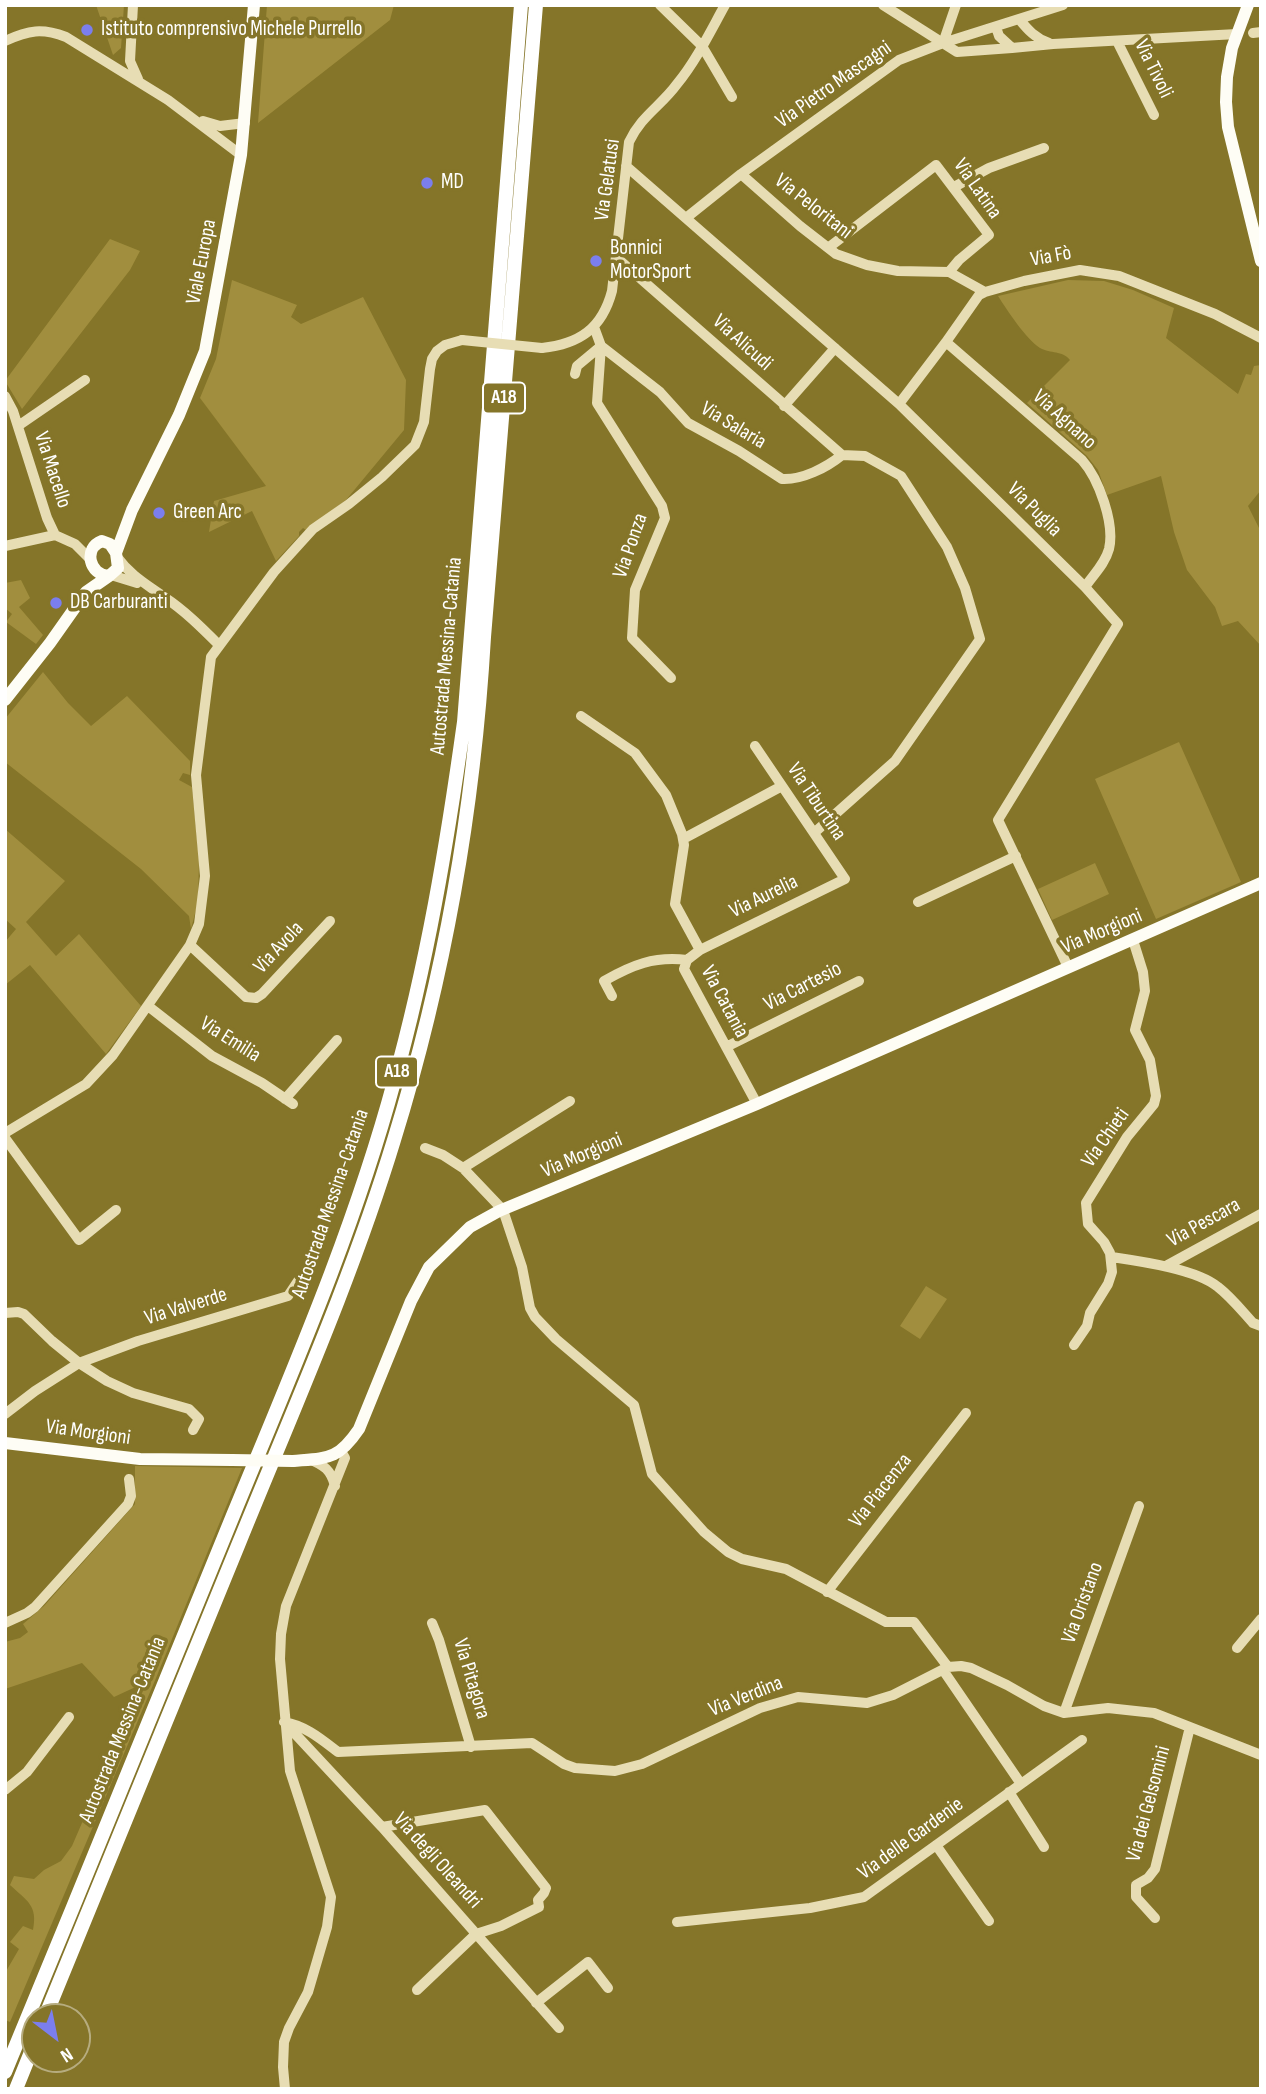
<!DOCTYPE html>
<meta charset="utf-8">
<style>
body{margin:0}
#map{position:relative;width:1266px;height:2094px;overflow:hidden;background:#857529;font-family:"Sofia Sans Condensed",sans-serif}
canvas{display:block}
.frame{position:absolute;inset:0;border:7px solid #fff;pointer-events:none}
.north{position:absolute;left:21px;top:2003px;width:70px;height:70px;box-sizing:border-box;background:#857529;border:2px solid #b6ac7f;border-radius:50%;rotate:148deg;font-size:19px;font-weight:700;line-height:28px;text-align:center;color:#fff}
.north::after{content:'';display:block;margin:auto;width:24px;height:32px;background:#7b7eee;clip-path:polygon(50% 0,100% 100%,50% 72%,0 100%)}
</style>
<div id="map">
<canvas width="1266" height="2094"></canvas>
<div class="frame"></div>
<div class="north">N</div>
</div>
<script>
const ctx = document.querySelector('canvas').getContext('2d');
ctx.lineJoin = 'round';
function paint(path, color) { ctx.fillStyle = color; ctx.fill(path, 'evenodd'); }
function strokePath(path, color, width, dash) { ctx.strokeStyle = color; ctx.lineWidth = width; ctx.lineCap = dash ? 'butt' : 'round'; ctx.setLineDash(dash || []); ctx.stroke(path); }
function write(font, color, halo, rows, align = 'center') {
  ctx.font = font + ' "Sofia Sans Condensed",sans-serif'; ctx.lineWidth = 7; ctx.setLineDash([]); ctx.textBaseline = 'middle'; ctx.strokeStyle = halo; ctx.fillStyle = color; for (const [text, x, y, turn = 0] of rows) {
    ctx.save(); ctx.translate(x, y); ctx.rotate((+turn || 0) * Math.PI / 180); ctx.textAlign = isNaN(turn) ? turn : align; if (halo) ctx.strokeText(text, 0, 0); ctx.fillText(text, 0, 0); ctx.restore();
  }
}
const green = new Path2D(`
 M 96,5 L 124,5 L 121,48 L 113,55 Z
 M 267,5 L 394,5 L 390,20 L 258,123 Z
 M 110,239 L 140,251 L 130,270 L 22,409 L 5,381 Z
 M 232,280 L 297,305 L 291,317 L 301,324 L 363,297 L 406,380 L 404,430 L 346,500 L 306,530 L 303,528 L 299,532 L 299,536 L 276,561 L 252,511 L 209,532 L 214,501 L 266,486 L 200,398 L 216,359 Z
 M 1068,280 L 1104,281 L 1133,290 L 1174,308 L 1166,338 L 1238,394 L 1246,374 L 1251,375 L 1254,366 L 1261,365 L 1261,490 L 1248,506 L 1261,532 L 1261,646 L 1238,621 L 1222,626 L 1215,607 L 1187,570 L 1174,532 L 1161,476 L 1107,495 L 1098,470 L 1087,456 L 1027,403 L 1070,360 C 1062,350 1051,354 1040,348 C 1026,339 1007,310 998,296 Z
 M 21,580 L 30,598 L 19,607 L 43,635 L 36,644 L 6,622 L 12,614 L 5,608 L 5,583 Z
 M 43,672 L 68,703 L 91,726 L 127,696 L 190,761 L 190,775 L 183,773 L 179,780 L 192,787 L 199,860 L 198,902 L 191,929 L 189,916 L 141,869 L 5,762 L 5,719 Z
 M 1179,742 L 1241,882 L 1156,919 L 1095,779 Z
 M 5,829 L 65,881 L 26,922 L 56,956 L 79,934 L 141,1006 L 106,1054 L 30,965 L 5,985 L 5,942 L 16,929 L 5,919 Z
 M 1095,863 L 1109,894 L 1052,920 L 1038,889 Z
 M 926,1286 L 947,1299 L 920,1339 L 900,1326 Z
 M 135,1466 L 242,1468 L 156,1678 L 10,2022 L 5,2020 L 5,1973 L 19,1949 L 10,1942 L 23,1926 L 33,1930 C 38,1905 27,1901 10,1885 L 14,1876 L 34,1879 L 44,1870 L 61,1861 L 72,1846 L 142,1684 L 114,1697 L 82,1663 L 5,1689 L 5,1642 L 20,1638 L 28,1632 L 23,1624 L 44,1606 L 135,1504 Z`);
const minor = new Path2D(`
 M 133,5 L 130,61 L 138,79
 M 660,5 L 702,46 L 732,97
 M 883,5 L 957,52 L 1012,48
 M 1019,19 C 1028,30 1035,38 1049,43
 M 996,27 L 999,36 L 1012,48 L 1053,44 L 1237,34
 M 1253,33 L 1261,32
 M 5,41 C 29,30 42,28 66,37 L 168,100 L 241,155
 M 1117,41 L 1154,115
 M 943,43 L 956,5
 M 203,121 L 220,126 L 245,123
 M 626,166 L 899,404 L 1085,587 L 1118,624 L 998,820 L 1068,967
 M 741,174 L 800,226 L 836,254 L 867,265 L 898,271 L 949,272 L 985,292
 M 954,187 L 989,168 L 1044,148
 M 686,218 L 741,174 L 899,60 L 943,43 L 1063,5
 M 828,248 L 936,165 L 989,235 L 959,260 L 949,272
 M 617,258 L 842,455
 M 594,327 L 601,346 L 660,392 L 688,423 L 739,451 L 782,479 C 802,480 826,468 842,455
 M 946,342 L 1082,460 C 1099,479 1115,524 1109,549 C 1105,564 1093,575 1085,587
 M 601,346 L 597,403 L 662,506 L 665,518 L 635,590 L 632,638 L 671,678
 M 542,348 C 579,344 602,329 612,291 L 629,142 C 641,116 661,106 677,84 C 696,61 710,32 725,5
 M 575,374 L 577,366 L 601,346
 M 5,396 L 13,411 L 47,518 L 55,535 L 75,544 L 91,560
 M 899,404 L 946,342 L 979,295 L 985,292 L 1024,281 L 1080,270 L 1119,276 L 1215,314 L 1261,338
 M 784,406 L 835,348
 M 18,426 L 85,380
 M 5,546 L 55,535
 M 117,557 C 130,575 146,584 164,597 C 184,610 202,628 219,645
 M 111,575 L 137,583
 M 581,716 L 635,753 L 666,795 L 682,834 L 684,845 L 675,904 L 700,950 L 687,960 L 684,969 L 757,1104
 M 814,833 L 895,761 L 980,639 L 965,588 L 947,547 L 901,476 L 865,456 L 842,455
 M 683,839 L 782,786
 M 918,902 L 1016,856
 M 190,945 L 246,997 L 256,998 L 262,994 L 330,921
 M 700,950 L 845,879 L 755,746
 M 612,996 L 604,981 C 632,965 654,956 687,960
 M 148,1006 L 212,1056 L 262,1083 L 293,1104
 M 726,1047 L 859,981
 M 285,1099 L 337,1040
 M 5,1133 L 86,1084 L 113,1055 L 190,945 L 199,924 L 205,876 L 196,775 L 211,657 L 274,572 L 313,529 L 349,504 L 382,477 L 415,445 L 424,422 L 430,369 L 432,359 L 437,351 L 445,345 L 462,340
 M 5,1138 L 79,1240 L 116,1210
 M 425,1148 L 443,1155 L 463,1168 L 503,1210 L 522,1267 L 530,1308 L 535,1317 L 556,1339 L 634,1405 L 652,1474 L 704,1532 L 728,1552 L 742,1559 L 786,1569 L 886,1622 L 914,1622 L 948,1667
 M 463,1168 L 570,1101
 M 1112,1257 C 1139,1261 1197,1269 1218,1287 C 1231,1297 1242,1311 1253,1323 L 1261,1326
 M 1166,1266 L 1261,1214
 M 5,1313 L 18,1312 L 24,1314 L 52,1341 L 79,1363 L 107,1381 L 133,1393 L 189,1409 L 199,1419 L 193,1430
 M 1074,1345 L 1087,1326 L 1090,1313 L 1108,1284 L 1112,1272 L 1110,1253 L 1104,1242 L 1088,1224 L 1086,1203 L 1127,1137 L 1154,1104 L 1156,1096 L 1150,1060 L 1135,1030 L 1145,991 L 1143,972 L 1133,940
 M 5,1414 L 35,1391 L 79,1363 L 138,1341 L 288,1296 L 298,1281
 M 309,1459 C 324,1465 331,1470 335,1486
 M 827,1592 L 966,1413
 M 5,1623 L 27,1613 L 35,1607 L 128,1504 L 131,1496 L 129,1479
 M 432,1623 L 439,1640 L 471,1747
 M 1237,1648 L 1261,1619
 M 1064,1713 L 1139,1506
 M 284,1722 C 306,1726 321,1739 338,1752 L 532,1743 L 564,1764 L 575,1768 L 615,1771 L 642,1764 L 760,1708 L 798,1697 L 867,1703 L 893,1695 L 948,1667 L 961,1666 L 971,1668 L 1007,1685 L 1044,1706 L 1064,1713 L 1108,1708 L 1154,1713 L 1261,1755
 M 285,1723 L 382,1827 L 559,2028
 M 1021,1784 L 1082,1740
 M 5,1790 L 27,1772 L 69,1717
 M 1009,1792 L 1044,1847
 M 382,1827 L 485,1810 L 546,1888 L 544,1893 L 538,1900 L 539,1907 L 501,1926 L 476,1934 L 417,1990
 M 936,1845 L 989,1921
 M 1155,1918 L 1136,1897 L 1136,1885 L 1148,1878 L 1155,1869 L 1190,1727
 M 677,1922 L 810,1908 L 864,1897 L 1021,1784 L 943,1670
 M 536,2003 L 588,1962 L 608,1988
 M 285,2089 L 283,2067 L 284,2042 L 289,2028 L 308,1992 L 327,1927 L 331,1897 L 290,1771 L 280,1659 L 281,1634 L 286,1606 L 345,1458 L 341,1451`);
const major = new Path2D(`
 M 1248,5 L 1232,48 L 1227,77 L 1226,102 L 1228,127 L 1261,261
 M 102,541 L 110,544 L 116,553 L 118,568 L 109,576 C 89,575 83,548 102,541 Z
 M 116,553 L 132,510 L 179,415 L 205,351 L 241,155 L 254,5
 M 5,700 L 50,643 L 86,592 L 109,576
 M 5,1443 L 140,1459 L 232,1460
 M 293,1461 C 328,1458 338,1460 359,1429 L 411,1301 L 429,1267 L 470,1227 L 499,1211 L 757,1104 L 1261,883`);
const highway = new Path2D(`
 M 45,2017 C 110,1859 174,1701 239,1543 C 293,1410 352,1278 394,1140 C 445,975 474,809 484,637 L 536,5
 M 5,2072 C 82,1886 158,1700 234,1513 C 292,1372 354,1230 394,1082 C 427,964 447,844 464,722 L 521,5
 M 16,2089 L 35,2042`);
const minorBridge = new Path2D(`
 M 462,340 L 542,348`);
const majorBridge = new Path2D(`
 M 232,1460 L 293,1461`);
const markers = [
 [87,30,7,"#7b7eee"],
 [427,183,7,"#7b7eee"],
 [596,261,7,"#7b7eee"],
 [159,513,7,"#7b7eee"],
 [56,603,7,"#7b7eee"]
];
const shields = [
 [504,398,42],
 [397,1072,42]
];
const shieldNames = [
 ["A18",504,398],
 ["A18",397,1072]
];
const poiNames = [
 ["Istituto comprensivo Michele Purrello",101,30],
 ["MD",441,183],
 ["Bonnici",610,249],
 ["MotorSport",610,273],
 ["Green Arc",173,513],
 ["DB Carburanti",70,603]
];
const streetNames = [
 ["Via Tivoli",1153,69,64],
 ["Via Pietro Mascagni",834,85,-35],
 ["Via Gelatusi",608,180,-82],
 ["Via Latina",977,189,55],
 ["Via Peloritani",813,207,38],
 ["Via Fò",1051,257,-10],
 ["Viale Europa",202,262,-79],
 ["Via Alicudi",742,343,42],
 ["Via Agnano",1064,420,42],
 ["Via Salaria",733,426,31],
 ["Via Macello",52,470,72],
 ["Via Puglia",1034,510,45],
 ["Via Ponza",631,546,-71],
 ["Autostrada Messina-Catania",447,656,-85],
 ["Via Tiburtina",816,802,56],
 ["Via Aurelia",764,897,-26],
 ["Via Morgioni",1102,932,-23],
 ["Via Avola",279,948,-47],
 ["Via Cartesio",803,987,-27],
 ["Via Catania",724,1002,62],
 ["Via Emilia",230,1040,32],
 ["Via Chieti",1106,1138,-55],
 ["Via Morgioni",582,1156,-23],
 ["Autostrada Messina-Catania",331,1204,-71],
 ["Via Pescara",1204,1223,-29],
 ["Via Valverde",186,1307,-17],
 ["Via Morgioni",88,1433,8],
 ["Via Piacenza",881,1491,-52],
 ["Via Oristano",1083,1603,-70],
 ["Via Pitagora",471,1679,73],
 ["Via Verdina",746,1697,-22],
 ["Autostrada Messina-Catania",123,1730,-68],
 ["Via dei Gelsomini",1149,1804,-75],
 ["Via delle Gardenie",911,1839,-36],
 ["Via degli Oleandri",437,1861,48]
];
paint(green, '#a18e3e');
strokePath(minor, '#e7ddb4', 10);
strokePath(major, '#fefdf5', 12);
strokePath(highway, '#fff', 14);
strokePath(minorBridge, '#e7ddb4', 10);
strokePath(majorBridge, '#fefdf5', 12);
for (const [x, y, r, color] of markers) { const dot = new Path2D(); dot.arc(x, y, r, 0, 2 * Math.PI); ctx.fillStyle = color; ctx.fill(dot); strokePath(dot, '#857529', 2.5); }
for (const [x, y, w] of shields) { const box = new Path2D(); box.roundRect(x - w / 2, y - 15.5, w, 31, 5); ctx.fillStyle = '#857529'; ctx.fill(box); strokePath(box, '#fff', 2); }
write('bold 19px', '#fff', null, shieldNames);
write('21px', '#fff', '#857529', poiNames, 'left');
write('21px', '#fff', '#857529', streetNames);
</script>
